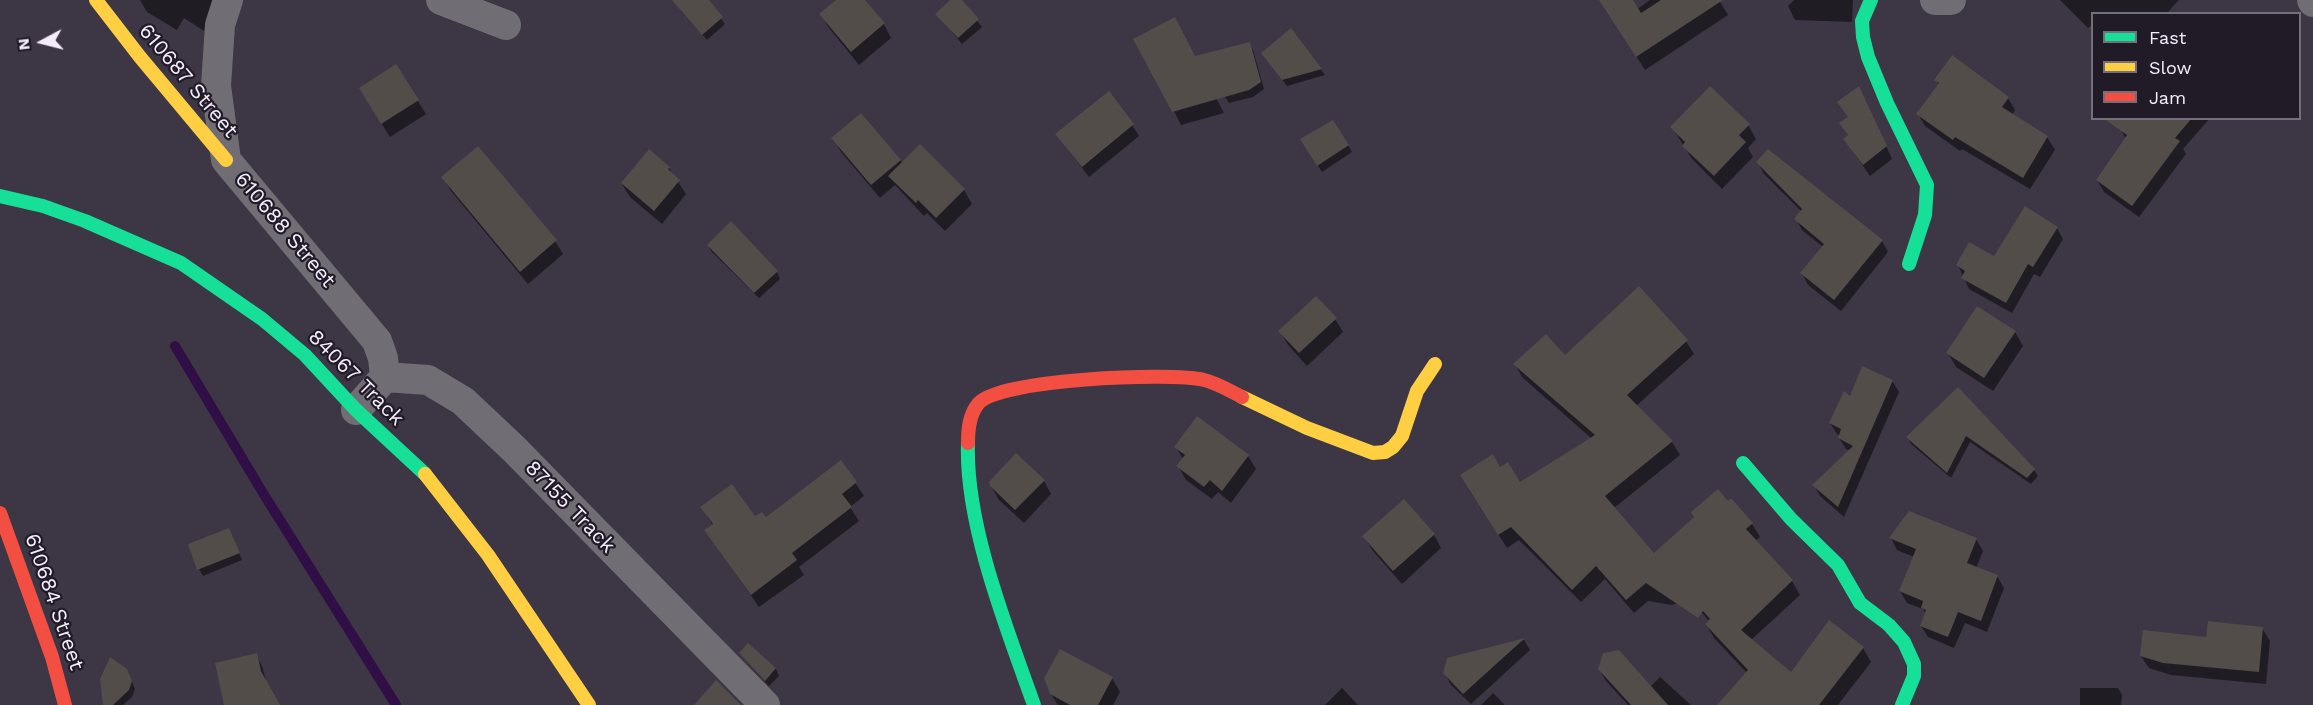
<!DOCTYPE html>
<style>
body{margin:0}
#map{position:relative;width:2313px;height:705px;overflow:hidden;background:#3d3644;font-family:"Work Sans",sans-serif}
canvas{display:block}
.legend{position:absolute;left:2091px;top:12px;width:210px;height:108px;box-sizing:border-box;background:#211b27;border:2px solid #756f7c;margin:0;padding:8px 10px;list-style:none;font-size:18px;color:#f4ecfc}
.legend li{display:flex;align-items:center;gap:12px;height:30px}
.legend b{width:30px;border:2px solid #756f7c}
.north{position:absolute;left:12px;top:12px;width:60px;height:60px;-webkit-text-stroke:4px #211b27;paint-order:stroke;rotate:263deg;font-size:16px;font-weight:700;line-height:24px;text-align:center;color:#f4ecfc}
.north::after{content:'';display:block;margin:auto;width:21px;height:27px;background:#f4ecfc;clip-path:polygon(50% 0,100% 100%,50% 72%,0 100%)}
</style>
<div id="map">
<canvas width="2313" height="705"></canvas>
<ul class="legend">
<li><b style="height:8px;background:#16e098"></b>Fast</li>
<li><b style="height:8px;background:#ffcf43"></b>Slow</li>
<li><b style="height:8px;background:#f24e42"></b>Jam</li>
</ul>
<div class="north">N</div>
</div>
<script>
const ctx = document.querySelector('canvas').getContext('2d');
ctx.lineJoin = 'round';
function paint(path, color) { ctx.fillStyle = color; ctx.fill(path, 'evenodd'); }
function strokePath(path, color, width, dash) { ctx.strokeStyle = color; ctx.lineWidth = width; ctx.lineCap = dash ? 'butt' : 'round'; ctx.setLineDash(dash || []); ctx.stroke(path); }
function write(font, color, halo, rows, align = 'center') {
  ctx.font = font + ' "Work Sans",sans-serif'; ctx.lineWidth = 4.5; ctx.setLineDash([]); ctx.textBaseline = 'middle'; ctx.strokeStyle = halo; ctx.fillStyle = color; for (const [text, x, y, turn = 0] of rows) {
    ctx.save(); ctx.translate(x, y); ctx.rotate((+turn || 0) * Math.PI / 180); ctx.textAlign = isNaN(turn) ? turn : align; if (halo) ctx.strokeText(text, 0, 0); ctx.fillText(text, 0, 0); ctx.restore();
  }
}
const shadow = new Path2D(`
 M 140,0 L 221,0 L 222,1 L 204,31 L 184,18 L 177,30 L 147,12 Z
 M 682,0 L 706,0 L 725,24 L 707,40 L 681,11 Z
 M 839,0 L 863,0 L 884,24 L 891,38 L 859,65 L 829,28 L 821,15 Z
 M 952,0 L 960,0 L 982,27 L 962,44 L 937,14 Z
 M 1600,0 L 1631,0 L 1637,9 L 1650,0 L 1719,0 L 1728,15 L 1645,70 Z
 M 1794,0 L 1853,0 L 1852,22 L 1795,20 L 1788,6 Z
 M 2060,0 L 2179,0 L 2166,14 L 2092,14 L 2092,25 L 2088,28 Z
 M 1291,30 L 1325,75 L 1287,86 L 1267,60 Z
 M 1182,33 L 1224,113 L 1181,125 L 1174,111 Z
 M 1249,43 L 1253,50 L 1264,89 L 1253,97 L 1229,103 L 1225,97 Z
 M 396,66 L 426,114 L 390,137 L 368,102 Z
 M 1936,80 L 2008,98 L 2015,110 L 2012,115 L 2047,137 L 2055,150 L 2030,189 L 1962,149 L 1960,151 L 1925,126 L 1918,114 L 1939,85 Z
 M 1865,99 L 1892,159 L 1870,176 L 1845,140 L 1849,137 L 1841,124 L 1849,118 L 1839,102 Z
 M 2129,118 L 2210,118 L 2183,149 L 2186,154 L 2139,217 L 2104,192 L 2097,180 L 2126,139 L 2121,130 Z
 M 1132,125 L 1139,136 L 1089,177 L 1057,135 Z
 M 1748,125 L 1756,139 L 1748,148 L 1753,157 L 1722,189 L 1692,159 L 1672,127 Z
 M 833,139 L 900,160 L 902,164 L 920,146 L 964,190 L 972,204 L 945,231 L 927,213 L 924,216 L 895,185 L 880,198 L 841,152 Z
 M 1348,145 L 1352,152 L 1322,172 L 1305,146 Z
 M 1758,162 L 1882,241 L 1888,252 L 1841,311 L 1808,285 L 1802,273 L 1823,247 L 1802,230 L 1796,219 L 1802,212 L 1764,174 Z
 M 669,168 L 686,194 L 662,224 L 630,197 L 622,184 Z
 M 443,177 L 555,241 L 563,254 L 528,284 L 451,191 Z
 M 2057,228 L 2063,239 L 2040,277 L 2034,274 L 2012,313 L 1969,289 L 1958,265 L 1995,258 Z
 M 708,246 L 777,272 L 780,279 L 759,298 L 712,252 Z
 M 1978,308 L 2015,332 L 2023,346 L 1993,391 L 1956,367 L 1948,353 Z
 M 1335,319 L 1343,332 L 1307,366 L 1288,345 L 1280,331 Z
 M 1686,341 L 1694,354 L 1636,406 L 1672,442 L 1680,455 L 1614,508 L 1654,556 L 1728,503 L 1752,524 L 1760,537 L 1755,541 L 1792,581 L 1800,595 L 1751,640 L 1791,674 L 1829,622 L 1863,648 L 1871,662 L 1838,705 L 1742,705 L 1747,673 L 1714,638 L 1706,624 L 1709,621 L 1689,598 L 1672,605 L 1648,601 L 1634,613 L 1605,579 L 1581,602 L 1519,540 L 1507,548 L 1469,489 L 1500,469 L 1520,484 L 1592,439 L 1522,377 L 1515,364 Z
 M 1892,381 L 1899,392 L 1844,517 L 1820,496 L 1814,485 L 1850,451 L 1846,449 L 1839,438 L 1840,436 L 1837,434 L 1830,423 L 1851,399 Z
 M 1958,389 L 2034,470 L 2038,476 L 2031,484 L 1970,442 L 1951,478 L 1911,444 L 1908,437 Z
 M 1176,447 L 1248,456 L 1256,469 L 1231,503 L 1218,492 L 1212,499 L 1186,480 L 1178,466 L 1183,459 Z
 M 841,462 L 864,496 L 850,507 L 859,521 L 799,567 L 804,575 L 759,607 L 706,531 L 713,526 L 702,508 L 766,520 Z
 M 1044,481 L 1051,494 L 1024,523 L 999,500 L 991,486 Z
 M 1434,535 L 1441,548 L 1402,584 L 1372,550 L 1364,536 Z
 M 232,536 L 242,560 L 203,576 L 199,569 Z
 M 1891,538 L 1976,539 L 1983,551 L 1976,568 L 1997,576 L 2004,588 L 1987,632 L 1965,623 L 1954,648 L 1928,637 L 1921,626 L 1926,614 L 1923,609 L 1907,603 L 1900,591 L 1914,557 L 1897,550 Z
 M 2262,628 L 2270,641 L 2266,684 L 2171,675 L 2149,668 L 2141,656 L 2208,639 Z
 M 1524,640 L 1530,650 L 1471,704 L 1451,685 L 1445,673 L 1448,659 Z
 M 748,645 L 776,669 L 779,676 L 769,686 L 740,654 Z
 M 256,655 L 262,666 L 267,684 L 279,705 L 230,705 Z
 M 1599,669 L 1650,687 L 1660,677 L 1691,705 L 1628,705 L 1606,681 Z
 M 130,677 L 135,689 L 132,697 L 123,705 L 104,705 Z
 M 1112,678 L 1120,692 L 1113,705 L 1058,705 L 1051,694 Z
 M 1342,688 L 1358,705 L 1325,705 Z
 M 2080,688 L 2118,688 L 2122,695 L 2121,705 L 2080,705 Z
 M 1493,693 L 1505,705 L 1481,705 Z`);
const stream = new Path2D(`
 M 175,346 L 263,493 L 396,705`);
const building = new Path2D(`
 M 672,0 L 709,0 L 723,17 L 702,35 Z
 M 836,0 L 865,0 L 885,23 L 851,52 L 819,14 Z
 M 950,0 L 962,0 L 979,19 L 958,38 L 935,14 Z
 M 1599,0 L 1633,0 L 1641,13 L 1661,0 L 1723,0 L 1636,57 Z
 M 1175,17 L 1195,56 L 1250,42 L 1261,82 L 1249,90 L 1172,112 L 1133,39 Z
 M 1291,28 L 1322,69 L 1282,80 L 1261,53 Z
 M 1952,55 L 2009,97 L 2002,107 L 2048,136 L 2023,178 L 1955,137 L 1953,140 L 1916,114 L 1939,83 L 1934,80 Z
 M 396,64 L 419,100 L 381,124 L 359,88 Z
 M 1710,86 L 1750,124 L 1739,135 L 1746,142 L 1714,176 L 1682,146 L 1685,142 L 1670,127 Z
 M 1859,86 L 1887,146 L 1863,165 L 1843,139 L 1848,135 L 1839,123 L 1848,117 L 1837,102 Z
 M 1109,91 L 1134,124 L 1082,167 L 1055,134 Z
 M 861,113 L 901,160 L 871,185 L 831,138 Z
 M 2103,118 L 2192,118 L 2175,138 L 2180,141 L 2132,206 L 2096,180 L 2127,135 Z
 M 1333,120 L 1349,145 L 1317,166 L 1300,139 Z
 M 920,144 L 965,189 L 936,218 L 918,200 L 916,203 L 888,176 Z
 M 478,146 L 557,240 L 520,272 L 441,177 Z
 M 649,149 L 670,167 L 668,169 L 680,180 L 654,211 L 621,183 Z
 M 1768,149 L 1883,240 L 1834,300 L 1800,273 L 1824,244 L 1794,219 L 1802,209 L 1756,162 Z
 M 2025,206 L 2058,227 L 2033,267 L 2028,264 L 2006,303 L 1961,278 L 1965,271 L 1956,265 L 1969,242 L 1994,256 Z
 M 731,221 L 778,271 L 754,293 L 707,245 Z
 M 1639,286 L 1688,340 L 1627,395 L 1673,441 L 1605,496 L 1654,553 L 1694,517 L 1691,512 L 1718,489 L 1728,501 L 1731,498 L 1753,523 L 1746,529 L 1793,580 L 1741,630 L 1791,672 L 1829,620 L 1864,647 L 1819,705 L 1717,705 L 1748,670 L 1705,624 L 1710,619 L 1703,611 L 1698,618 L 1646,583 L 1626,600 L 1596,566 L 1572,590 L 1511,527 L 1498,535 L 1460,475 L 1493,454 L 1500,467 L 1508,462 L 1520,482 L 1595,435 L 1513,364 L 1546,334 L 1565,355 Z
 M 1316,296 L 1337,318 L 1299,353 L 1278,331 Z
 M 1977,306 L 2016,331 L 1984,378 L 1946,353 Z
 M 1862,366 L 1893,380 L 1838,507 L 1812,485 L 1853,446 L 1838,438 L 1841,429 L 1829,423 L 1844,391 L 1850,396 Z
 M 1958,387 L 2035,469 L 2027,478 L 1966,436 L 1947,473 L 1906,437 Z
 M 1197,416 L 1249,455 L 1222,491 L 1210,480 L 1204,487 L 1176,466 L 1185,455 L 1174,447 Z
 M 1016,453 L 1045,480 L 1015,510 L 990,486 L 989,482 Z
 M 841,460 L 857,482 L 842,494 L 852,507 L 792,553 L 797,560 L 751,595 L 704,530 L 713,524 L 700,507 L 732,484 L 755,516 L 762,512 L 766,517 Z
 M 1404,499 L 1435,534 L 1393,571 L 1362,536 Z
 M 1909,511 L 1977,538 L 1967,563 L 1998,575 L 1981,621 L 1958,612 L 1948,637 L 1920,626 L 1926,610 L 1921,608 L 1923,601 L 1899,591 L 1916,549 L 1889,538 Z
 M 229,528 L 240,553 L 197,570 L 188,544 Z
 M 2208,621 L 2263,627 L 2259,672 L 2163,663 L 2140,656 L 2143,630 L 2206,637 Z
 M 1525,638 L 1463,694 L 1443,673 L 1447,658 Z
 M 748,643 L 776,668 L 765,681 L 739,653 Z
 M 1060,649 L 1113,677 L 1098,705 L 1070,705 L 1050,694 L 1044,678 Z
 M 1619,650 L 1668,705 L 1631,705 L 1598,669 L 1603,653 Z
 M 257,653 L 261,671 L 280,705 L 224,705 L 215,663 Z
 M 110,657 L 127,669 L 132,681 L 129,690 L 113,705 L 103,705 L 100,679 Z
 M 716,680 L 741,705 L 694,705 Z`);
const street = new Path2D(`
 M 228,0 L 220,25 L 216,86 L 226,160 L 377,341 L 383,358 L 385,377
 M 441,0 L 506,25
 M 1935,0 L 1951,0
 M 2312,0 L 2313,2
 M 356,410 L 385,377 L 428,380 L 463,401 L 514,449 L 765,705`);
const fast = new Path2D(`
 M 1871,0 L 1862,21 L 1863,37 L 1868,57 L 1887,103 L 1927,185 L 1925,215 L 1909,264
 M 0,196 L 43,206 L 85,221 L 181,263 L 262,319 L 305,355 L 356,410 L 425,474
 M 968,443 C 965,524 1007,629 1034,705
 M 1743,463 L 1791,519 L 1838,565 L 1860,603 L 1889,625 L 1904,642 L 1914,664 L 1914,676 L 1902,705`);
const slow = new Path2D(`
 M 96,0 L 140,57 L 226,160
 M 1242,397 L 1307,428 L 1373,453 L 1385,452 L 1393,447 L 1402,436 L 1417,391 L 1435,364
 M 425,474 L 488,555 L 589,705`);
const jam = new Path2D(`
 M 968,443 C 968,430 969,415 978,404 C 996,379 1171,372 1204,380 C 1217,383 1230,391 1242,397
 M 0,513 L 52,657 L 65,705`);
const streetNames = [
 ["610687 Street",188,81,50],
 ["610688 Street",285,230,50],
 ["84067 Track",356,378,45],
 ["87155 Track",570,507,46],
 ["610684 Street",54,602,71]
];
paint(shadow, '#0007');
strokePath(stream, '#300e46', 10);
paint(building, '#524d48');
strokePath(street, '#716d74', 30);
strokePath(fast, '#16e098', 14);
strokePath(slow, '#ffcf43', 14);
strokePath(jam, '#f24e42', 14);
write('21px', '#f4ecfc', '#211b27', streetNames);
</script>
